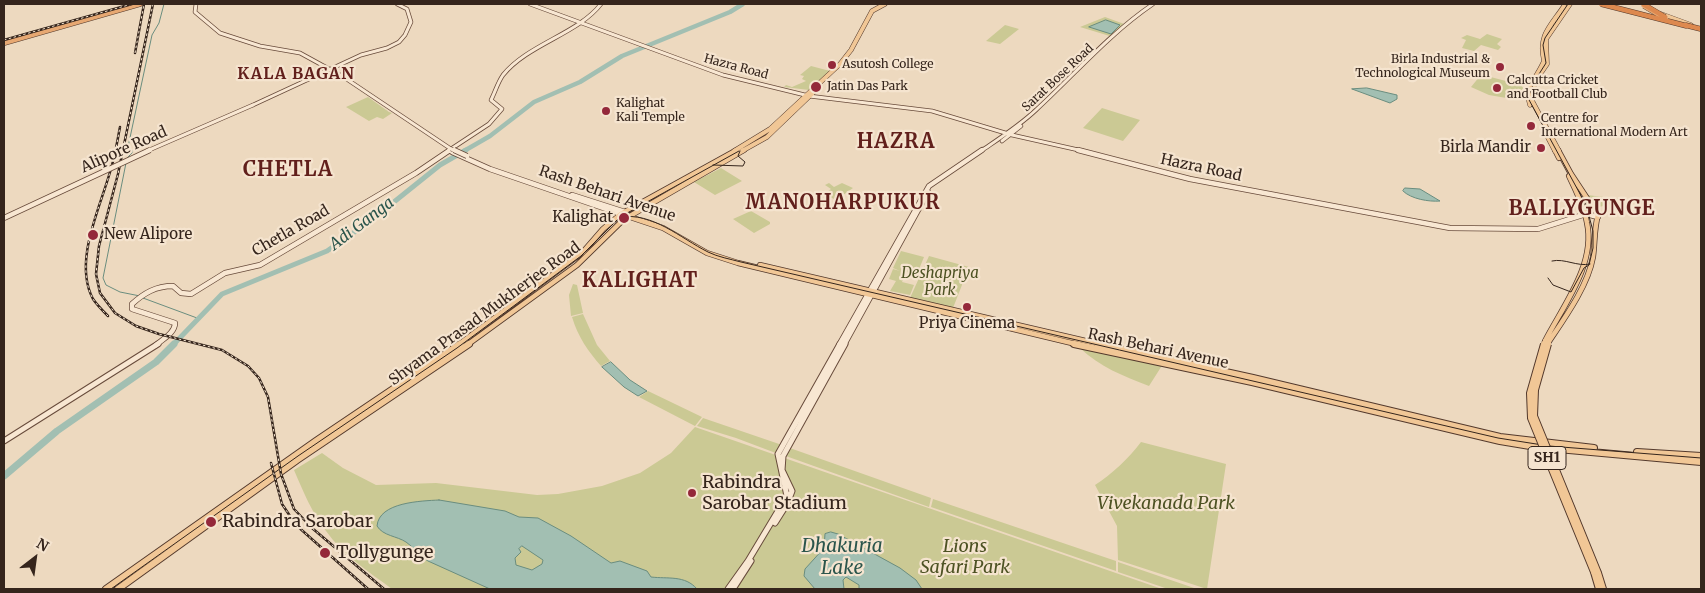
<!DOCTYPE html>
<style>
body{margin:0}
#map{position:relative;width:1705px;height:593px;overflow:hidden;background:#edd9bf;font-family:Merriweather,serif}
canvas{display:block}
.frame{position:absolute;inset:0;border:5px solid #35251c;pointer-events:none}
.north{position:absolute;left:10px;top:533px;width:50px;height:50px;-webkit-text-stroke:4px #f5e4cf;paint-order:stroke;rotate:30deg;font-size:14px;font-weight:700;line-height:20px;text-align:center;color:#35251c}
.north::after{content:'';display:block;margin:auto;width:18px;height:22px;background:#35251c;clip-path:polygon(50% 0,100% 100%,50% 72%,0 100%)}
</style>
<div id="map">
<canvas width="1705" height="593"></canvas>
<div class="frame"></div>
<div class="north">N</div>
</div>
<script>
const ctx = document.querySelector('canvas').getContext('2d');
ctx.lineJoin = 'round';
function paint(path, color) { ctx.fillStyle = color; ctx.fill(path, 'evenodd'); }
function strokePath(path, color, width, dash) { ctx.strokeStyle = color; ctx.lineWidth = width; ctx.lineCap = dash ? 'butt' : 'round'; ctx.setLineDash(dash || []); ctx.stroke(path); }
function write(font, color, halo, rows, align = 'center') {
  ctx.font = font + ' Merriweather,serif'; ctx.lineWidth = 4.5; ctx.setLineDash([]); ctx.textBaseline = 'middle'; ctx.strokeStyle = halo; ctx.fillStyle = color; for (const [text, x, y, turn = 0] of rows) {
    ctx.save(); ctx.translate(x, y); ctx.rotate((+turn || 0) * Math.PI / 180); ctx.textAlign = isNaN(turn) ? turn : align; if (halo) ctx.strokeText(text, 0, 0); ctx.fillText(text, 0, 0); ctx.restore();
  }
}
const green = new Path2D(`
 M 1105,17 L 1127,25 L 1113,37 L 1080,27 Z
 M 1005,25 L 1019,29 L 1000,44 L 986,41 Z
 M 1487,34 L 1502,39 L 1497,44 L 1501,47 L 1498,50 L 1481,45 L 1474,51 L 1462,48 L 1466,40 L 1461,38 L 1467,35 L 1480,39 Z
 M 811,66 L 830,71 L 809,90 L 784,87 L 786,85 L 792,87 L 806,81 L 802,79 L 804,76 L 800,75 Z
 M 1483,75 L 1521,85 L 1523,88 L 1518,100 L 1489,95 L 1471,87 L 1480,76 Z
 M 368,97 L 389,112 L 392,113 L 383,119 L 377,117 L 369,121 L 346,107 Z
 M 1102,108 L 1140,120 L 1123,141 L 1083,128 Z
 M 721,168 L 742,181 L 715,195 L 694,182 Z
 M 829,183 L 834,187 L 842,183 L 853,188 L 836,200 L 824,194 L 831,189 L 825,185 Z
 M 1587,195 L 1628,200 L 1595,208 Z
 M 751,211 L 770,222 L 770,224 L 754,233 L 733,219 Z
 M 901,251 L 924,257 L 917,274 L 906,272 L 902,282 L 914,285 L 910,295 L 890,291 L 896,281 L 889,279 L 893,269 L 900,271 L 893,268 Z
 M 929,256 L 969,267 L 953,308 L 910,298 Z
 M 573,284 L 577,285 L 583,313 L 571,316 L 569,295 Z
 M 583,314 L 597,345 L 610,361 L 601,366 C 588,351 578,337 572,317 Z
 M 1080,348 L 1163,364 L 1149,386 C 1123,376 1100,367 1080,348 Z
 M 648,391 L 702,417 L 695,426 L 639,397 Z
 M 703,418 L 785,446 L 781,455 L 736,438 L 697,426 Z
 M 695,427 L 1162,589 L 392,589 C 369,572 343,555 326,531 C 312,513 303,491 294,470 L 322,453 L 343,468 L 376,485 L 436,483 L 537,495 L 558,494 L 602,486 L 640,473 L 671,453 Z
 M 1141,442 L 1226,464 L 1207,589 L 1118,560 L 1117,526 L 1095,485 C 1112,474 1129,458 1141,442 Z
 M 787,447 L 931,498 L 929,507 L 783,455 Z
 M 933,499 L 1116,561 L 1116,571 L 931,507 Z
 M 1118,562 L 1197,589 L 1168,589 L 1118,572 Z`);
const water = new Path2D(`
 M 1106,20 L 1120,25 L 1111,34 L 1089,27 Z
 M 1367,88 L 1397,95 L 1397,99 L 1390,103 L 1352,89 Z
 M 1405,188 L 1420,189 L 1440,201 C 1429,202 1411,199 1403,191 Z
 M 611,362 L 630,380 L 647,391 L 638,396 L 624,387 L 602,367 Z
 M 439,500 L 505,511 L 519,517 L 538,518 L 571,536 L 611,563 L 620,561 L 647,571 L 651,577 C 668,579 685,575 697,589 L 490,589 L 428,561 C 419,556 415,548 406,542 C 397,536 383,536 377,526 C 379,502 421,501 439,500 ZM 522,546 L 543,560 L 542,564 L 532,570 L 516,565 L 515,558 L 521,552 L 519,549 Z
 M 831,532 L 838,534 L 900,568 L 916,580 L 922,589 L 859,589 L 859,585 L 846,577 L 843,580 L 844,589 L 815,589 L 804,576 L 805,569 L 824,548 L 825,534 Z`);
const stream = new Path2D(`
 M 127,158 L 132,153 L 132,150 L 128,147 L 152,35 L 159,23 L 164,4
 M 126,163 L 103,278 L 106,285 L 120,292 L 140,296
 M 143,298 L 197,318`);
const riverFar2 = new Path2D(`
 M 464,151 L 490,136 L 534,102 L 580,82 L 622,56 L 730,12 L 743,4`);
const riverFar1 = new Path2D(`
 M 173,345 L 222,294 L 327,251 L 369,222 L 440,165 L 466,150`);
const river = new Path2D(`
 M 4,476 L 57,431 L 156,362 L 174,344`);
const secondaryFar2 = new Path2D(`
 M 196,4 L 195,12 L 220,33 L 260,46 L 300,53 L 342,76 L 451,149
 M 530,4 L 723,75 L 809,96 L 932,111 L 1012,135 L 1083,151
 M 253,105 L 361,55 L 387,48 L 399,42 L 405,35 L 411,22 L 407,9 L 397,4
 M 1002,141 L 1021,126
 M 448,151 L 489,124 L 502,109 L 491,100 C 495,92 498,82 503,75 C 528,44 578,34 601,4
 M 981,151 C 1000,138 1019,126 1036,110 C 1075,74 1109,34 1153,4`);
const secondaryFar1 = new Path2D(`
 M 1078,150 L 1190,179 L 1450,228 L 1538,229 L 1586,214 L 1598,217
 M 452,152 L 490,169 L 621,214
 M 572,195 L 625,212
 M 156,345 C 163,339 175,333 175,323 L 132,309 L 132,304 C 144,293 156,286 173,286 L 181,293 L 191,294 L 225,273 L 260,265 L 416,173 L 450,150
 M 839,345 L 929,186 L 982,150
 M 844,345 L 928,192`);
const secondary = new Path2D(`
 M 4,441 L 158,344
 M 775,523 L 787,504 L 792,491 L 782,470 L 783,456 L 845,344
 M 728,589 L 748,561 L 787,496 L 778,454 L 840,344
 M 733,589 L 751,561`);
const primaryFar2 = new Path2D(`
 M 1661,14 L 1691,25
 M 1530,105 C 1524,88 1538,76 1544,61 C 1538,35 1550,27 1564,6
 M 1543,128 L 1555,151
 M 734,151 L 770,129 L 840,64 L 851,50 L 872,11 L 885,4
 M 742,151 L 767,137 L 817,89
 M 1559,151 L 1530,97 L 1536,80 L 1547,64 L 1546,39 L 1570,4`);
const primaryFar1 = new Path2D(`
 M 1555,150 L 1559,158
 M 621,214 L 663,228 L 707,253 L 738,263 L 1080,345
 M 760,265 L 1103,345
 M 1545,341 C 1563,306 1596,264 1587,223 C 1584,206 1576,191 1569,176
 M 1548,343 C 1564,319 1588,286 1593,257 C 1595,243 1594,229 1598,215 L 1571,174 L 1558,150
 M 458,345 L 583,252 L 603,229 L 621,214 L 737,150
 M 467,345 L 577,265 L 623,220 L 744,150`);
const primary = new Path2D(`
 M 1074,344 L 1252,382 L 1500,441 L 1536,447 L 1701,462
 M 1098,344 L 1253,378 L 1500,437 L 1594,448
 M 1637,452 L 1701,456
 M 1594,572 L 1599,589
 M 1598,573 L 1603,589
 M 106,589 L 316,441 L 460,344
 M 118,589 L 297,460 L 469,344`);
const trunk = new Path2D(`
 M 4,43 L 140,4`);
const tram = new Path2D(`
 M 713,165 L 743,166 L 745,162 L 738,156 L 740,151
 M 620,217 C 653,212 680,238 708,252 C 718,257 730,259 741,262 L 1498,438 L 1549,446 L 1701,458
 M 1552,261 C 1565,258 1577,267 1590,264
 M 1548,278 L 1553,285 L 1571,292 L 1584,268 L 1589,265 L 1593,248 L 1593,231 L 1586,205 L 1528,98 L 1534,82 L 1546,63 L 1543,45 L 1545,38 L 1568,4
 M 111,589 L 298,456 L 457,348 L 581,256 L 620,217 L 739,151`);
const rail = new Path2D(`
 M 153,4 L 118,174 L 99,246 L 96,274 L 100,293 L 115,313 L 136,326 L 159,334 L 222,350 L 248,366 L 259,378 L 268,397 L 281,474 L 294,509 L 312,528 L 384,589
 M 4,40 L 132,4
 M 135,53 L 144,4
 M 108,316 C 103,311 97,305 93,299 C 73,262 100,208 110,172 C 115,157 117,142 120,127
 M 271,463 L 282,504 L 296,525 L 368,589`);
const secondaryBridgeFar1 = new Path2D(`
 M 451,149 L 456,151
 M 147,151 L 253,105`);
const secondaryBridge = new Path2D(`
 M 454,150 L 467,156
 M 4,218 L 150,150`);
const primaryBridgeFar1 = new Path2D(`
 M 1544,345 L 1545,341
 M 1547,345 L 1548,343`);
const primaryBridge = new Path2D(`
 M 1544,344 L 1530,393 L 1531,418 L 1594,572
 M 1548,344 L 1535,390 L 1534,416 L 1598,573`);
const trunkBridge = new Path2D(`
 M 1644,6 L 1666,19`);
const motorwayBridge = new Path2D(`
 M 1601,4 L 1687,26
 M 1643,4 L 1665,17
 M 1685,25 L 1701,29`);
const markers = [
 [832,65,5,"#94283a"],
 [1500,67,5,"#94283a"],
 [816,87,6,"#94283a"],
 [1497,88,5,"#94283a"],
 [606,111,5,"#94283a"],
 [1531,126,5,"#94283a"],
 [1541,148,5,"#94283a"],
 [624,218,6,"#94283a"],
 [93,235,6,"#94283a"],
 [967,307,5,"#94283a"],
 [692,493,5,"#94283a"],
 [211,522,6,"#94283a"],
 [325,553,6,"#94283a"]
];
const farPoinames = [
 ["Birla Industrial &",1490,60,"right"],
 ["Technological Museum",1490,74,"right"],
 ["Asutosh College",842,65],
 ["Calcutta Cricket",1507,81],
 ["and Football Club",1507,95],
 ["Jatin Das Park",827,87],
 ["Kalighat",616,104],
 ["Kali Temple",616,118],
 ["Centre for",1541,119],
 ["International Modern Art",1541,133]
];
const farStreetnames = [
 ["Hazra Road",736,67,15],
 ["Sarat Bose Road",1058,78,-43]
];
const shields = [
 [1547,458,38]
];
const shieldNames = [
 ["SH1",1547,458]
];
const poiNames = [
 ["Birla Mandir",1531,148],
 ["Kalighat",613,218],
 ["New Alipore",104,235,"left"],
 ["Priya Cinema",967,324,"center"]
];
const streetNames = [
 ["Alipore Road",124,150,-24],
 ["Hazra Road",1201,168,12],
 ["Rash Behari Avenue",607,194,19],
 ["Chetla Road",291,231,-30],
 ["Shyama Prasad Mukherjee Road",485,314,-36],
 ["Rash Behari Avenue",1158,349,12]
];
const parkNames = [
 ["Deshapriya",940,274],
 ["Park",940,291]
];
const farDistrictnames = [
 ["KALA BAGAN",296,74]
];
const waterNames = [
 ["Adi Ganga",362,224,-37]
];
const nearPoinames = [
 ["Rabindra",702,483],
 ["Sarobar Stadium",702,504],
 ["Rabindra Sarobar",222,522],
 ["Tollygunge",336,553]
];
const nearParknames = [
 ["Vivekanada Park",1166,504],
 ["Lions",965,547],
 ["Safari Park",965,568]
];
const nearWaternames = [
 ["Dhakuria",842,547],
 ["Lake",842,569]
];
const districtNames = [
 ["HAZRA",896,142],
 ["CHETLA",288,170],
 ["MANOHARPUKUR",843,203],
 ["BALLYGUNGE",1582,209],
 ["KALIGHAT",640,281]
];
paint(green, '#cbc994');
paint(water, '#a2bfb2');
strokePath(water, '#6a8d7f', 1);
strokePath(stream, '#6a8d7f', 1);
strokePath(riverFar2, '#a2bfb2', 4.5);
strokePath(riverFar1, '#a2bfb2', 5);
strokePath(river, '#a2bfb2', 7);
strokePath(secondaryFar2, '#684b3b', 4.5);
strokePath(secondaryFar1, '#684b3b', 6);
strokePath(secondary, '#684b3b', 7);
strokePath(primaryFar2, '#53392c', 5);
strokePath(primaryFar1, '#53392c', 6);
strokePath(primary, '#53392c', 8);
strokePath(trunk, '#53392c', 5.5);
strokePath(secondaryFar2, '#f8e7d2', 3);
strokePath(secondaryFar1, '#f8e7d2', 4.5);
strokePath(secondary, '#f8e7d2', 5);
strokePath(primaryFar2, '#f1c796', 4);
strokePath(primaryFar1, '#f1c796', 4.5);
strokePath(primary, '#f1c796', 6);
strokePath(trunk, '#e7a872', 4.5);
strokePath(tram, '#35251c', 1);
strokePath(rail, '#35251c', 2.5);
strokePath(rail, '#f5e4cf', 1, [2.5]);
strokePath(secondaryBridgeFar1, '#684b3b', 4.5, []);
strokePath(secondaryBridge, '#684b3b', 6, []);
strokePath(primaryBridgeFar1, '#53392c', 6, []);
strokePath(primaryBridge, '#53392c', 8, []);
strokePath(trunkBridge, '#53392c', 5.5, []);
strokePath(motorwayBridge, '#53392c', 5.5, []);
strokePath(secondaryBridgeFar1, '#f8e7d2', 3);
strokePath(secondaryBridge, '#f8e7d2', 4.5);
strokePath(primaryBridgeFar1, '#f1c796', 4.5);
strokePath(primaryBridge, '#f1c796', 6);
strokePath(trunkBridge, '#e7a872', 4.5);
strokePath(motorwayBridge, '#dd894f', 4.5);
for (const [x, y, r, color] of markers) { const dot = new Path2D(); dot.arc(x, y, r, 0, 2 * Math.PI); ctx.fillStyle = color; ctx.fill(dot); strokePath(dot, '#f5e4cf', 2); }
write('12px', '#35251c', '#f5e4cf', farPoinames, 'left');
write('12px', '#35251c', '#f5e4cf', farStreetnames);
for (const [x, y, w] of shields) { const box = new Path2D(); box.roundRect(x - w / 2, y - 11.5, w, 23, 4); ctx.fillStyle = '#f5e4cf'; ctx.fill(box); strokePath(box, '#35251c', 1); }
write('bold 14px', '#35251c', null, shieldNames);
write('15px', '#35251c', '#f5e4cf', poiNames, 'right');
write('15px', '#35251c', '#f5e4cf', streetNames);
write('italic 15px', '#4d5223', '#f5e4cf', parkNames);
ctx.letterSpacing = '1px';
write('bold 16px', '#62201c', '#f5e4cf', farDistrictnames);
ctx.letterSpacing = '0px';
write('italic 16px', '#2b554c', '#f5e4cf', waterNames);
write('18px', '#35251c', '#f5e4cf', nearPoinames, 'left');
write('italic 18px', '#4d5223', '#f5e4cf', nearParknames);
write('italic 19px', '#2b554c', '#f5e4cf', nearWaternames);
ctx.letterSpacing = '1px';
write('bold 20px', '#62201c', '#f5e4cf', districtNames);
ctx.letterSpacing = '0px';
</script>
